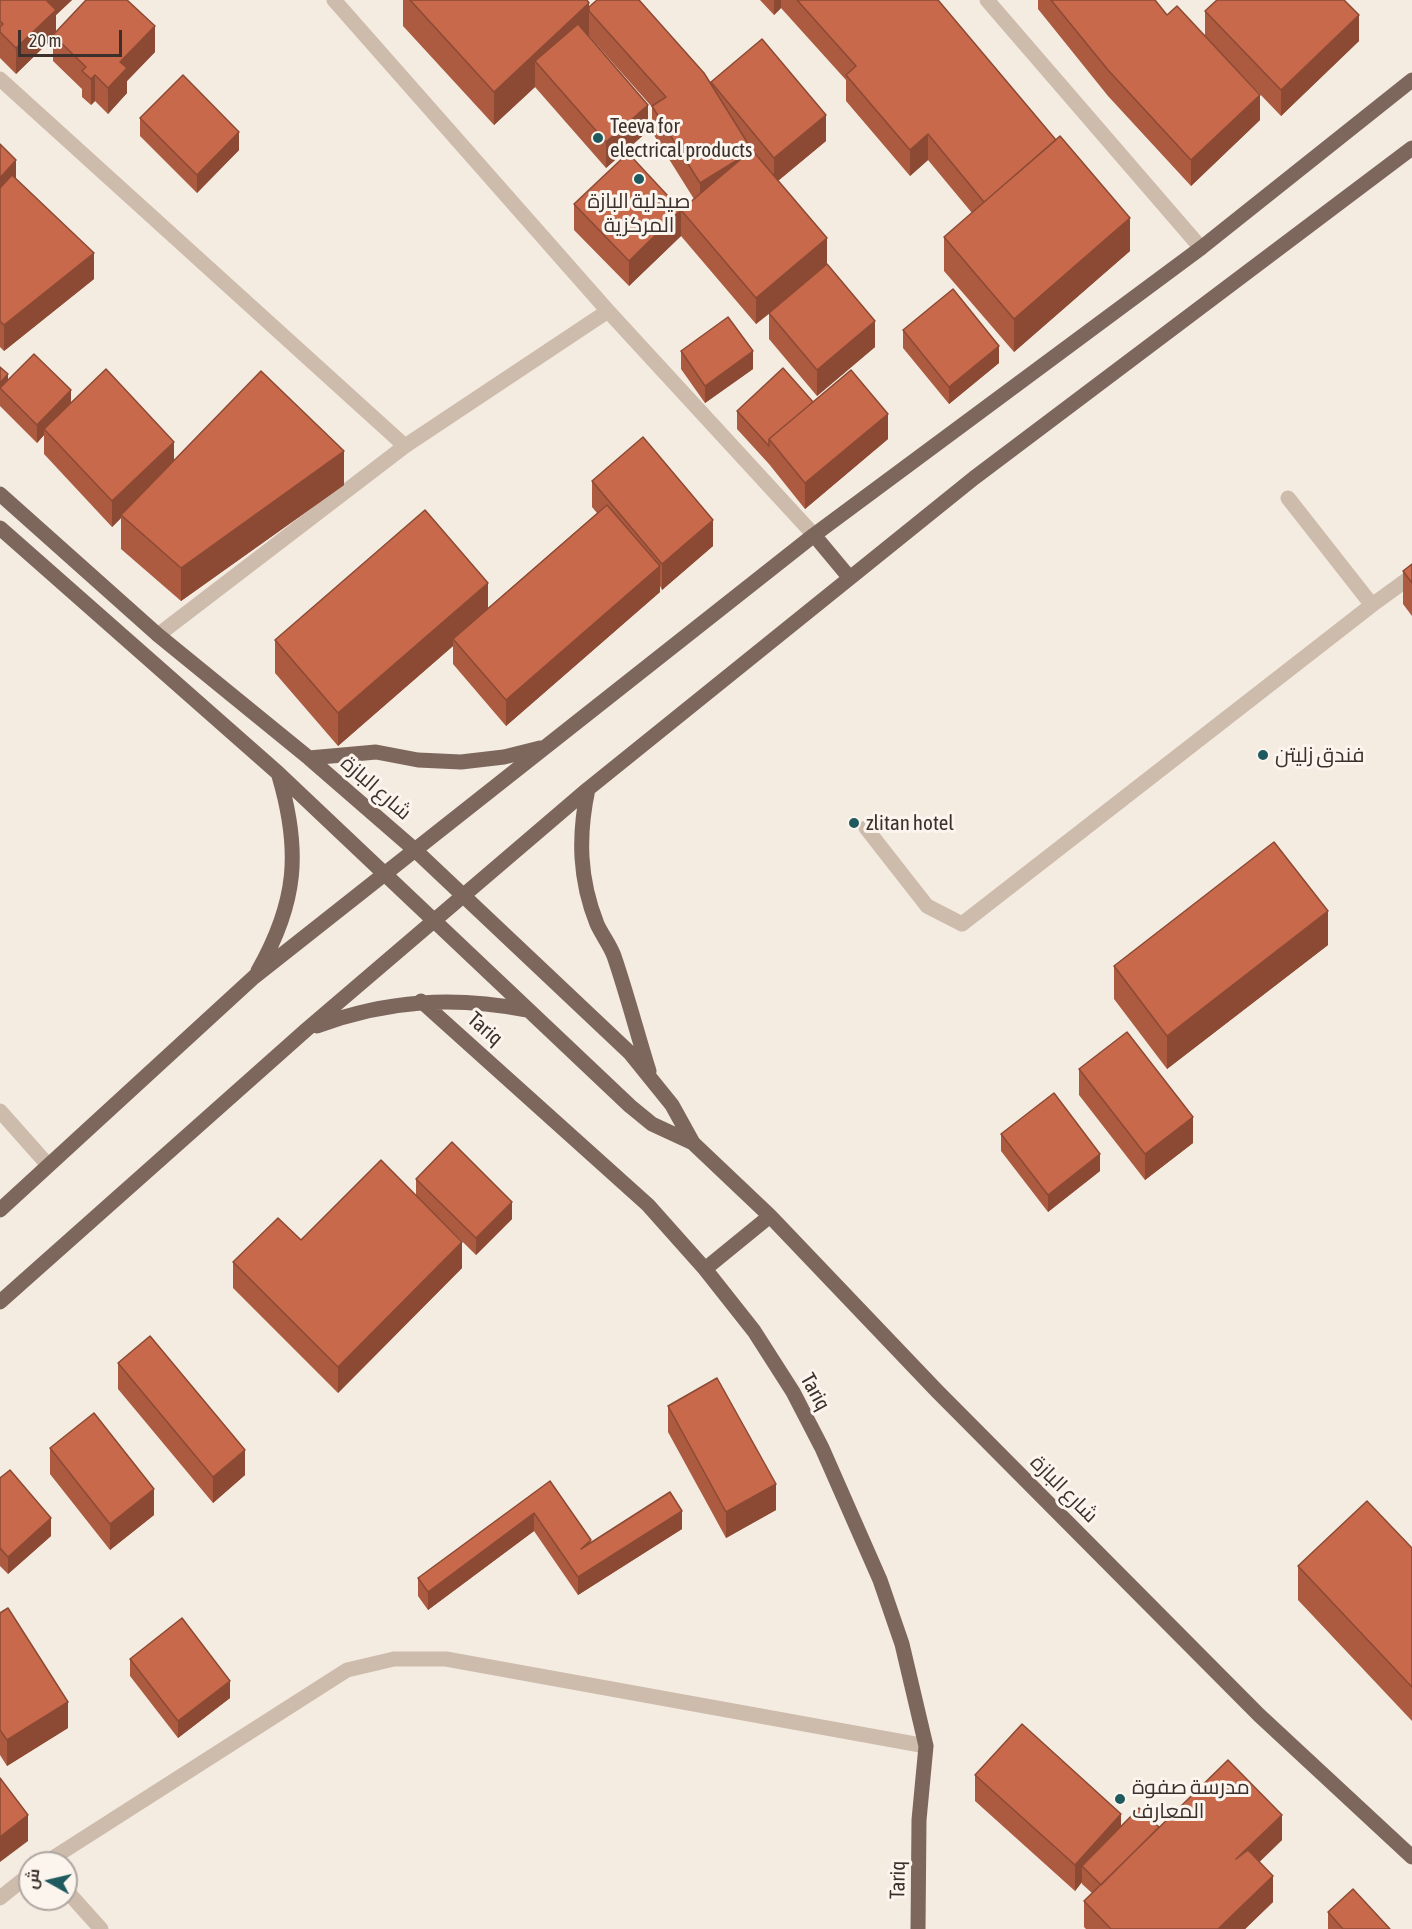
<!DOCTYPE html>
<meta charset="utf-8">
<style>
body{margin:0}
#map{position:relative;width:1412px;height:1929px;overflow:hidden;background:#f4ebe1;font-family:"Asap Condensed",Cairo,sans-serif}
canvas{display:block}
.north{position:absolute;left:18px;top:1851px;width:60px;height:60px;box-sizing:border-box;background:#fbf5ee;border:2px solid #aea6a0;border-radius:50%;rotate:278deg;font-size:16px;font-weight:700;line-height:24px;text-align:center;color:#3b302b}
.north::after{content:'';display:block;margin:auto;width:21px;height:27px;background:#1f5a5e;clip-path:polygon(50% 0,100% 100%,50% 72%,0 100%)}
.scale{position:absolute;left:18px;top:30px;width:104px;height:27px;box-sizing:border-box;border:3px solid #3b302b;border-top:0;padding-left:8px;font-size:18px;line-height:21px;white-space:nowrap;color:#3b302b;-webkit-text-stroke:4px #fbf5ee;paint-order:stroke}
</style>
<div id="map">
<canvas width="1412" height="1929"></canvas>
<div class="north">ش</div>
<div class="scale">20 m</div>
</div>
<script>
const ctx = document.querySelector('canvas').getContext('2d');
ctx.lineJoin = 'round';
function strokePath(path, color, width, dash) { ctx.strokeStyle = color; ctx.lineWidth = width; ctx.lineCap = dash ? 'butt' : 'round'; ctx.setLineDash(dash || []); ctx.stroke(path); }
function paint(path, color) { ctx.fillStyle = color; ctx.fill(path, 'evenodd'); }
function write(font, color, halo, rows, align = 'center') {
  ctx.font = font + ' "Asap Condensed",Cairo,sans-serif'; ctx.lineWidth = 6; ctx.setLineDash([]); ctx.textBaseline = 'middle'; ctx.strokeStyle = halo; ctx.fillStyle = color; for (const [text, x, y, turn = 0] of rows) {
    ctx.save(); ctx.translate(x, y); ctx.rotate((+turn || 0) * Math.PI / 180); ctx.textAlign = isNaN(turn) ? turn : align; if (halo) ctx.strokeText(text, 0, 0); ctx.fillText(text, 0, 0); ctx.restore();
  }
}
const minor = new Path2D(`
 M 334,0 L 608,311 L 814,535
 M 987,0 L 1201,248
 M 0,79 L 405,446
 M 1372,605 L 1412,576
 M 158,635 L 405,446 L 608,311
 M 866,828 L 927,906 L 962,924 L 1372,605 L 1288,498
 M 0,1111 L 48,1165
 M 45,1863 L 347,1670 L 394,1659 L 446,1659 L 926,1746
 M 66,1890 L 101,1929
 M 0,1898 L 30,1874`);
const major = new Path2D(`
 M 0,494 L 158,635 L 309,758 L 415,850 L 630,1053 L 672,1105 L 693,1143 L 770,1216 L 937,1391 L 1259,1715 L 1412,1857
 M 0,528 L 278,773 L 630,1106 L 652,1124 L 693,1143
 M 814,535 L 849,577
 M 309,758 L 376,752 L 418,760 L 461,762 L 504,757 L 540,748
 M 588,789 C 578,836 579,879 597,924 C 602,935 610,945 614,956 C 627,994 637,1033 649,1071
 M 258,971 C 297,902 301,851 279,776
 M 421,1001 L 648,1205 L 705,1269 L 754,1331 L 793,1392 L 822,1448 L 880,1580 L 902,1644 L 926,1746 L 919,1820 L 918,1929
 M 317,1026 C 387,1000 454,996 526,1010
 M 0,1210 L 254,977 L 814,535 L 1201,248 L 1412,80
 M 705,1269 L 770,1216
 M 0,1302 L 306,1030 L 588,789 L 974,478 L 1412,148`);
const wall = new Path2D(`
 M 0,0 L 72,0 L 56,15 L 56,33 L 155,52 L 127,81 L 127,93 L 108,114 L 95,101 L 91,105 L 82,97 L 82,89 L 53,61 L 53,38 L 16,74 L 0,58 Z
 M 403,0 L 587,0 L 589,7 L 711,84 L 711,82 L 826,141 L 778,181 L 875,347 L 817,396 L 769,339 L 769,314 L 756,324 L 681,236 L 629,286 L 574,230 L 574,204 L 681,210 L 694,199 L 652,132 L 652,107 L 589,36 L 648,131 L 606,168 L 535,87 L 494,125 L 403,26 Z
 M 760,0 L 938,0 L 1130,251 L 1014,352 L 944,271 L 944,237 L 972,213 L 928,160 L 910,176 L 846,101 L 846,80 L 781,8 L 774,15 Z
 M 1038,0 L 1155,0 L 1167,15 L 1205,36 L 1205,11 L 1359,41 L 1281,116 L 1234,67 L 1260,120 L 1191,186 L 1108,96 L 1038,9 Z
 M 140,118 L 239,150 L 197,193 L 140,136 Z
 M 0,144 L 16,179 L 94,279 L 4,351 L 0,347 Z
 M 903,330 L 999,363 L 949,404 L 903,348 Z
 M 681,351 L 753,369 L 705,403 L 681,369 Z
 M 0,367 L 8,380 L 71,403 L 174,461 L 344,485 L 181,601 L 121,549 L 121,518 L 112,527 L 44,454 L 44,435 L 37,443 L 0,406 Z
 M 813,402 L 888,439 L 805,509 L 769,464 L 737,429 L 737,411 Z
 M 592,481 L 713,546 L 662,590 L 660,586 L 660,592 L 506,726 L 453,664 L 453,646 L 338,746 L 275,673 L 275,640 L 488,608 L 597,513 L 592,507 Z
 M 1412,564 L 1412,616 L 1403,604 L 1403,571 Z
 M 1328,945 L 1167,1069 L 1114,999 L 1114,966 Z
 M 1079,1069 L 1193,1143 L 1145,1180 L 1079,1095 Z
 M 1001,1134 L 1100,1171 L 1048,1212 L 1001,1151 Z
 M 416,1179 L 512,1219 L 476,1255 L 416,1196 Z
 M 301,1240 L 462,1268 L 338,1393 L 233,1288 L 233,1262 Z
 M 118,1363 L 245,1475 L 213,1503 L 118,1389 Z
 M 668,1406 L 776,1510 L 726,1538 L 668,1432 Z
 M 50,1448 L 154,1515 L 110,1550 L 50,1474 Z
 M 0,1478 L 51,1536 L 8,1574 L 0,1566 Z
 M 550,1481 L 591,1542 L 682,1529 L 578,1595 L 534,1531 L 428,1610 L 418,1596 L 418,1578 Z
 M 1412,1548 L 1412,1721 L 1298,1600 L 1298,1566 Z
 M 0,1613 L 68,1728 L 7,1766 L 0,1755 Z
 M 130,1659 L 230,1698 L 178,1738 L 130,1676 Z
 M 975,1775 L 1121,1827 L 1159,1827 L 1282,1840 L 1259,1862 L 1273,1902 L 1245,1929 L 1086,1929 L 1084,1927 L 1084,1901 L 1092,1893 L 1082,1884 L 1082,1882 L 1075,1891 L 975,1801 Z
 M 1328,1912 L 1390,1929 L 1328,1929 Z`);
const shadedWall = new Path2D(`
 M 45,0 L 72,0 L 56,15 L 56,36 L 53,35 L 53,38 L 16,74 L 16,48 Z
 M 774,0 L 781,0 L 781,8 L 774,15 Z
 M 589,3 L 589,36 L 547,75 L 535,61 L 535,87 L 494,125 L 494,92 Z
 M 1359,15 L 1359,41 L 1281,116 L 1281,90 Z
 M 155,26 L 155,52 L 127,81 L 127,93 L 108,114 L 108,88 L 120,62 Z
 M 95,75 L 95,101 L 91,105 L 91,79 Z
 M 1260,95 L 1260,120 L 1191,186 L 1191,160 Z
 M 648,105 L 648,131 L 606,168 L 606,142 Z
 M 826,115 L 826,141 L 774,184 L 774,158 Z
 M 239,132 L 239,150 L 197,193 L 197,175 Z
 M 928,134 L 928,160 L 910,176 L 910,150 Z
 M 747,154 L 700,209 L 700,183 Z
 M 16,160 L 16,186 L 0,203 L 0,178 Z
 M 681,210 L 681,236 L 629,286 L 629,261 Z
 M 1130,218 L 1130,251 L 1014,352 L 1014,319 Z
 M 827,238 L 827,264 L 756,324 L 756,298 Z
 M 94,253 L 94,279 L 4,351 L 4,325 Z
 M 875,321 L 875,347 L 817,396 L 817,370 Z
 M 999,346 L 999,363 L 949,404 L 949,387 Z
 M 753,351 L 753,369 L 705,403 L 705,386 Z
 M 8,374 L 8,383 L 0,388 L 0,392 L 0,383 Z
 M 71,390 L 71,408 L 44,429 L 44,435 L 37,443 L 37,425 Z
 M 888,414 L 888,439 L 805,509 L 805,483 Z
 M 174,442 L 174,468 L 121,515 L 121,518 L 112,527 L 112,501 Z
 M 344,451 L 344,485 L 181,601 L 181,568 Z
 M 713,520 L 713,546 L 662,590 L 662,564 Z
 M 660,566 L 660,592 L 506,726 L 506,700 Z
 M 488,583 L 488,616 L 453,639 L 453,646 L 338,746 L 338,713 Z
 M 1328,911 L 1328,945 L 1167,1069 L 1167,1036 Z
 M 1193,1117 L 1193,1143 L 1145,1180 L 1145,1154 Z
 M 1100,1154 L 1100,1171 L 1048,1212 L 1048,1195 Z
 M 512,1202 L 512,1219 L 476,1255 L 476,1238 Z
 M 462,1242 L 462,1268 L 338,1393 L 338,1367 Z
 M 245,1450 L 245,1475 L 213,1503 L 213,1477 Z
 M 776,1484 L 776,1510 L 726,1538 L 726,1512 Z
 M 154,1489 L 154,1515 L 110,1550 L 110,1524 Z
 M 682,1511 L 682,1529 L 578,1595 L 578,1577 Z
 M 534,1513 L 534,1531 L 428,1610 L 428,1592 Z
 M 51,1518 L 51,1536 L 8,1574 L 8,1557 Z
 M 230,1681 L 230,1698 L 178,1738 L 178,1721 Z
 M 68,1702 L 68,1728 L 7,1766 L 7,1740 Z
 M 1121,1814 L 1121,1839 L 1082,1866 L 1082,1882 L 1075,1891 L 1075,1865 Z
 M 28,1815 L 28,1841 L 0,1862 L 0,1837 Z
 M 1282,1815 L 1282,1840 L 1236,1885 L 1236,1859 Z
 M 1273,1876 L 1273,1902 L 1245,1929 L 1218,1929 Z`);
const building = new Path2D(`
 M 0,0 L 46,0 L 56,10 L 16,48 L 0,32 L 0,27 L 3,24 L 0,21 Z
 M 86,0 L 127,0 L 155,26 L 120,62 L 127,68 L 108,88 L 95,75 L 91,79 L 82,71 L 86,67 L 53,35 Z
 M 410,0 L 587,0 L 589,3 L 494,92 Z
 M 597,0 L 639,0 L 704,73 L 752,150 L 827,238 L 756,298 L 681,210 L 629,261 L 574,204 L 628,153 L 681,210 L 747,154 L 700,183 L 652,106 L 666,97 L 589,11 L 589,7 Z
 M 797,0 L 938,0 L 1056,140 L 984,202 L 928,134 L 910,150 L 846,75 L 856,66 Z
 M 1051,0 L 1155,0 L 1167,15 L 1177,6 L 1260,95 L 1191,160 L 1108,70 Z
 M 1217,0 L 1344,0 L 1359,15 L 1281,90 L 1205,11 Z
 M 578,24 L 648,105 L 606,142 L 535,61 Z
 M 762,39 L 826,115 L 774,158 L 711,82 Z
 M 183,75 L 239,132 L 197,175 L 140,118 Z
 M 1060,136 L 1130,218 L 1014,319 L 944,237 Z
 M 0,144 L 16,160 L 0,178 Z
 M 12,175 L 94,253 L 4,325 L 0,321 L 0,188 Z
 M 827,264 L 875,321 L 817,370 L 769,313 Z
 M 953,289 L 999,346 L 949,387 L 903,330 Z
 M 728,317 L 753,351 L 705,386 L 681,351 Z
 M 34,354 L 71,390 L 37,425 L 0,388 Z
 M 0,367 L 8,374 L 0,383 Z
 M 783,368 L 813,402 L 769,439 L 769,446 L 737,411 Z
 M 106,369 L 174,442 L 112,501 L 44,429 Z
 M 851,370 L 888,414 L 805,483 L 769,439 Z
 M 261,371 L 344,451 L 181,568 L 121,515 Z
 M 643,437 L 713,520 L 662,564 L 592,481 Z
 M 607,505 L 660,566 L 506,700 L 453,639 Z
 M 425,510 L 488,583 L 338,713 L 275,640 Z
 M 1412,564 L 1412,583 L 1403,571 Z
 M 1274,842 L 1328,911 L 1167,1036 L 1114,966 Z
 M 1127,1032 L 1193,1117 L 1145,1154 L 1079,1069 Z
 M 1054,1093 L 1100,1154 L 1048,1195 L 1001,1134 Z
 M 452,1142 L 512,1202 L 476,1238 L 416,1179 Z
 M 381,1160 L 462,1242 L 338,1367 L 233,1262 L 278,1218 L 301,1240 Z
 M 150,1336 L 245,1450 L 213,1477 L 118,1363 Z
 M 717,1378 L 776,1484 L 726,1512 L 668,1406 Z
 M 94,1413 L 154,1489 L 110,1524 L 50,1448 Z
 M 10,1470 L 51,1518 L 8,1557 L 0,1548 L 0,1478 Z
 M 550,1481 L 591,1540 L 581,1549 L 670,1492 L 682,1511 L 578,1577 L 534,1513 L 428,1592 L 418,1578 Z
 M 1367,1501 L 1412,1548 L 1412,1687 L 1298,1566 Z
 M 8,1608 L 68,1702 L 7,1740 L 0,1730 L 0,1613 Z
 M 182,1618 L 230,1681 L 178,1721 L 130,1659 Z
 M 1022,1724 L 1121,1814 L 1075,1865 L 975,1775 Z
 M 1228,1760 L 1282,1815 L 1236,1859 L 1248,1850 L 1273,1876 L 1218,1929 L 1111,1929 L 1084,1901 Z
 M 0,1778 L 28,1815 L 0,1837 Z
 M 1139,1808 L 1159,1827 L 1101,1885 L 1082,1866 Z
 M 1353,1889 L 1390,1929 L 1343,1929 L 1328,1912 Z`);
const markers = [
 [598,138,6,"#1f5a5e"],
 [639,179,6,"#1f5a5e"],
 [1263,755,6,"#1f5a5e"],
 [854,823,6,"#1f5a5e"],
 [1120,1799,6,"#1f5a5e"]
];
const poiNames = [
 ["Teeva for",610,126],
 ["electrical products",610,150],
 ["صيدلية البازة",639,201,"center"],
 ["المركزية",639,225,"center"],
 ["فندق زليتن",1275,755],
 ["zlitan hotel",866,823],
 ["مدرسة صفوة",1132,1787],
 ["المعارف",1132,1811]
];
const streetNames = [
 ["شارع البازة",376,788,41],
 ["Tariq",485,1029,41],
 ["Tariq",815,1392,61],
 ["شارع البازة",1064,1489,45],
 ["Tariq",898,1880,-89]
];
strokePath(minor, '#cdbbac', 15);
strokePath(major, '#7d675c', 15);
paint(wall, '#ac5a40');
paint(shadedWall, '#8c4a34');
paint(building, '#c8694b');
strokePath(building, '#8c4a34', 1.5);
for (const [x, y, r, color] of markers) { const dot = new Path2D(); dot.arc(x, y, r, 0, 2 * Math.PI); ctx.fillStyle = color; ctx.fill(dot); strokePath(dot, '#fbf5ee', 2); }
write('21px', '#3b302b', '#fbf5ee', poiNames, 'left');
write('21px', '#3b302b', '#fbf5ee', streetNames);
</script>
